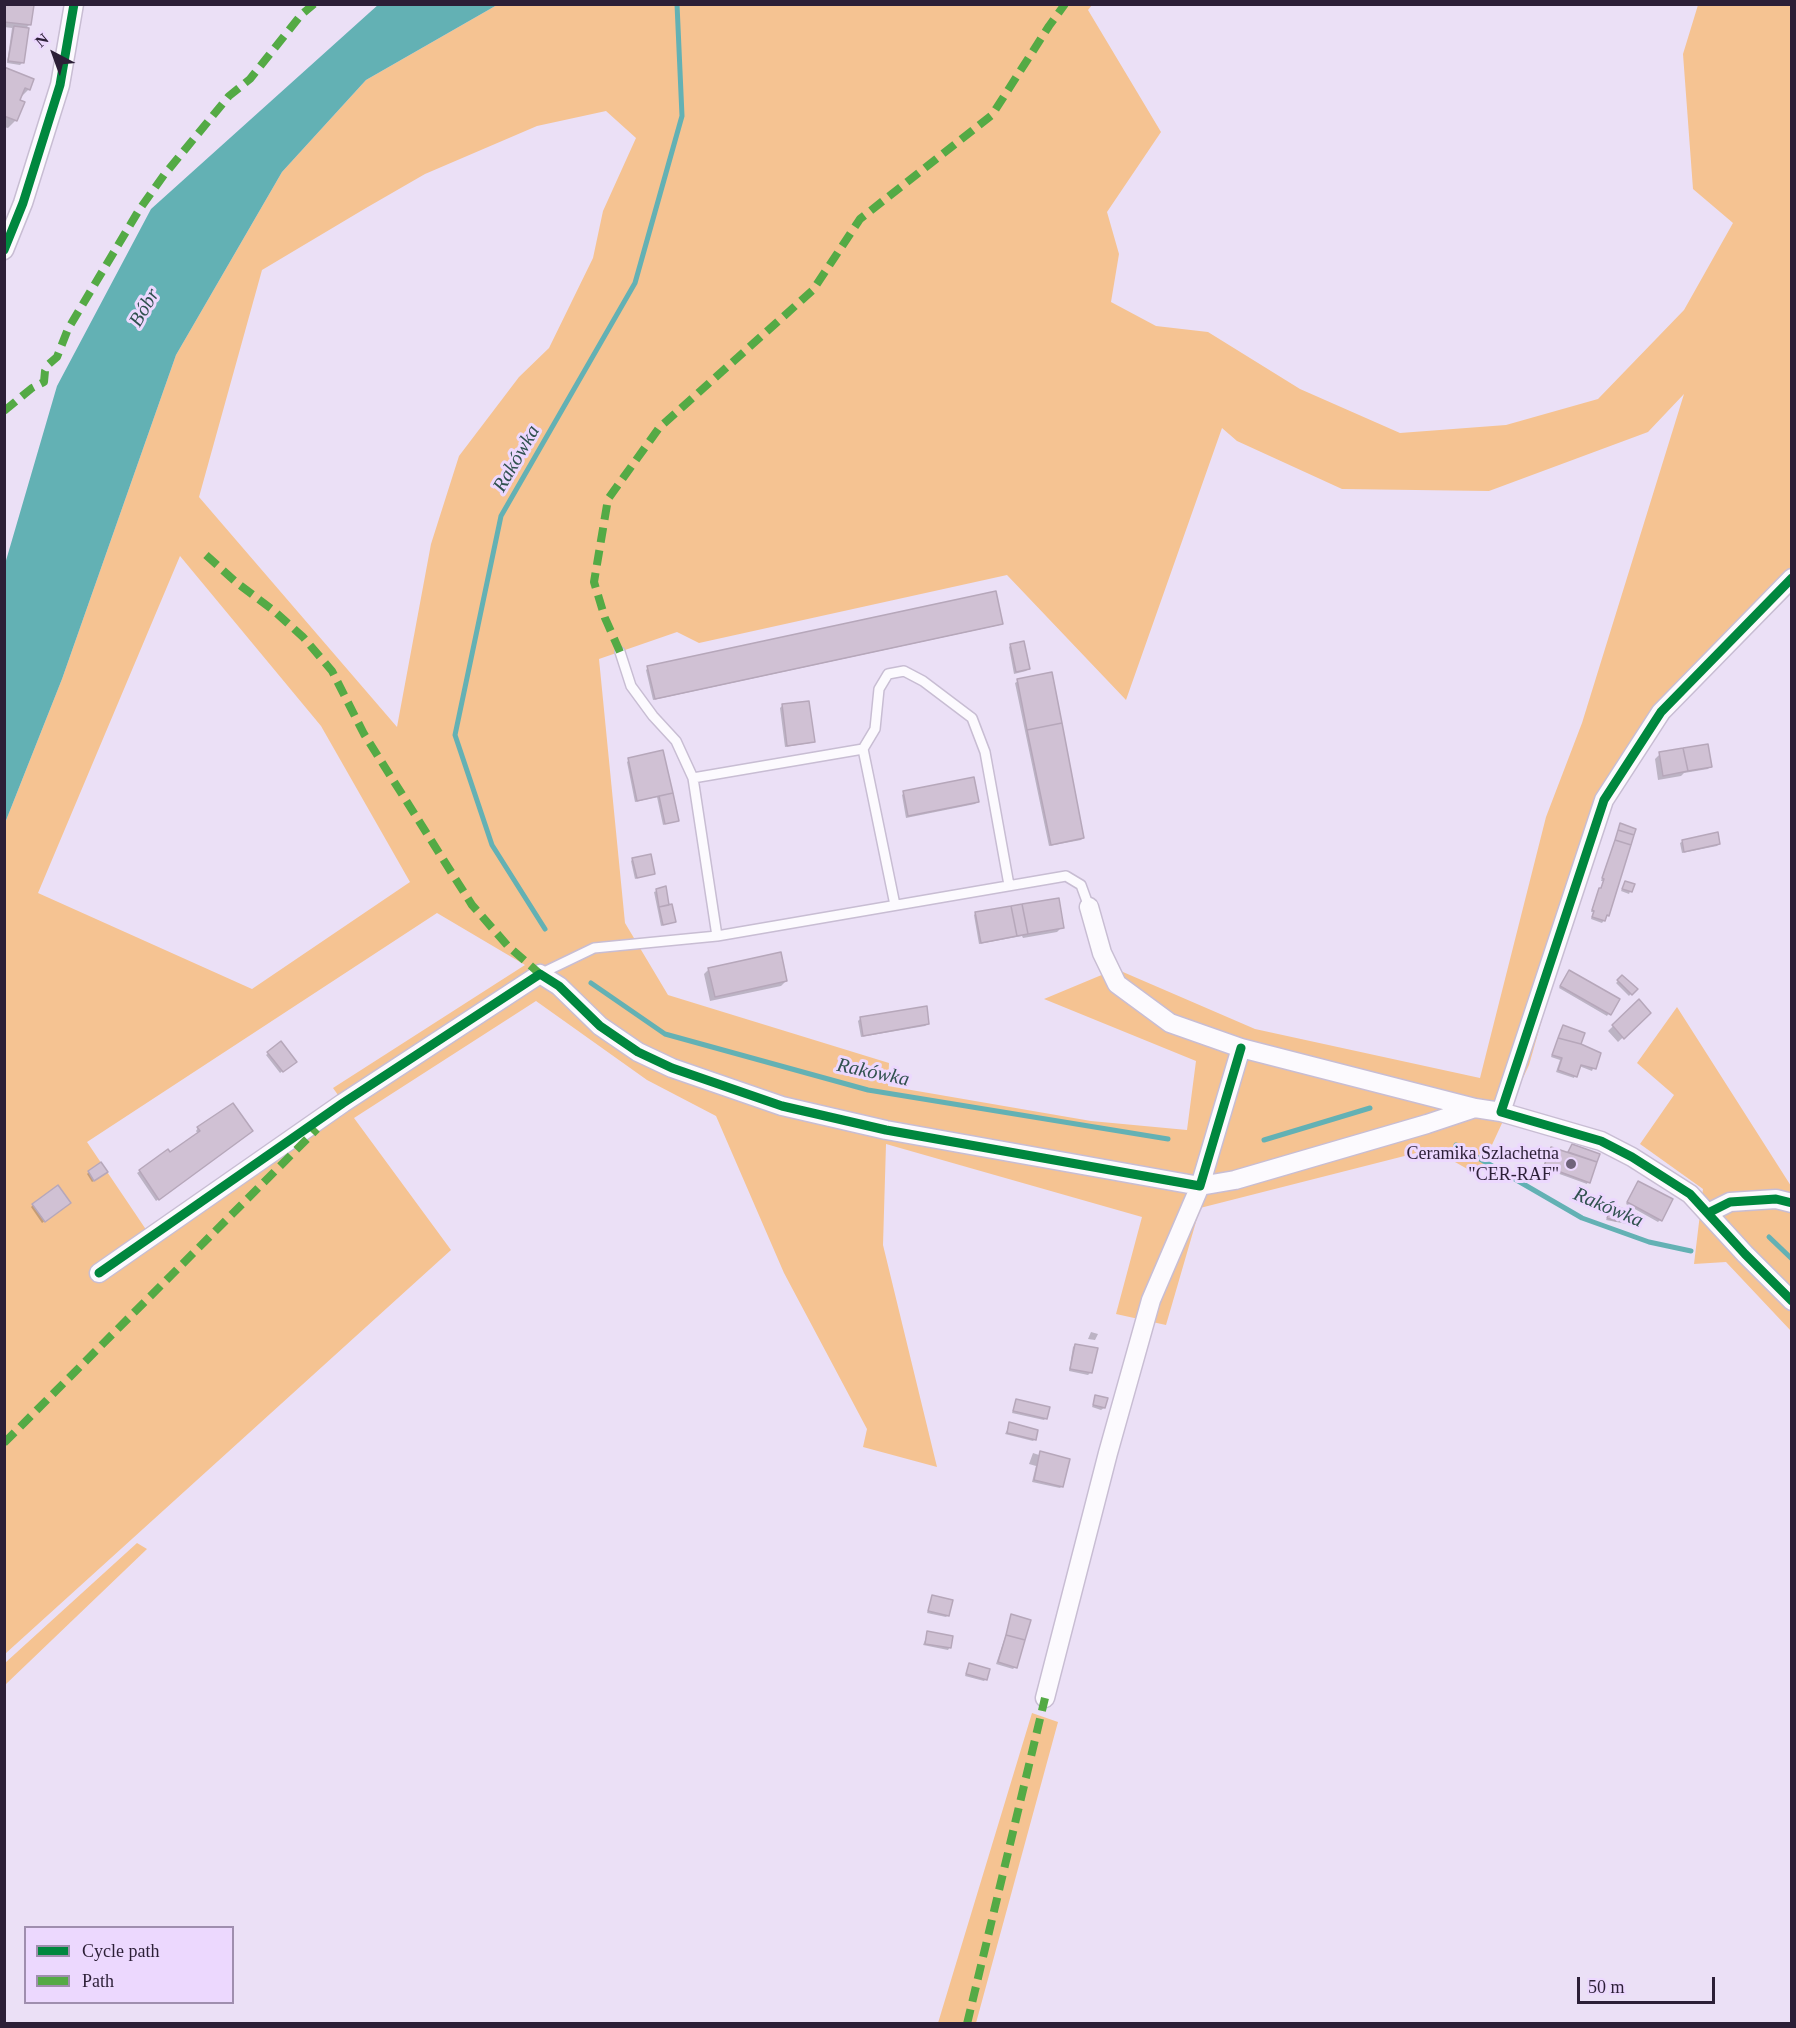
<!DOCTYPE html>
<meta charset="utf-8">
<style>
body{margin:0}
#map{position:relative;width:1796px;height:2028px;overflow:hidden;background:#ebe0f6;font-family:"Times New Roman",serif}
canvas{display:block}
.frame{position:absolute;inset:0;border:6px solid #2c1f37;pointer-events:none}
.legend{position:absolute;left:24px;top:1926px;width:210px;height:78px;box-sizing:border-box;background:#ecd8fe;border:2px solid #9f8eae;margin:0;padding:8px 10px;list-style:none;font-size:18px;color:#2c1f37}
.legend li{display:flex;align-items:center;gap:12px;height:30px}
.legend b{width:30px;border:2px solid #9f8eae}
.north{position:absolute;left:24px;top:24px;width:60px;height:60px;-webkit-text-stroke:4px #ecd8fe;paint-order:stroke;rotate:319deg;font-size:16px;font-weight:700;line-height:24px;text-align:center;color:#2c1f37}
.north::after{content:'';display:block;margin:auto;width:21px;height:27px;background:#2c1f37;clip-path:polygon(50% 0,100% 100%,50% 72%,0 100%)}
.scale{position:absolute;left:1577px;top:1977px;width:138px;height:27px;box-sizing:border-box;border:3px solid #2c1f37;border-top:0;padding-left:8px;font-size:18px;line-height:21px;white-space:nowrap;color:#2c1f37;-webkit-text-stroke:4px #ecd8fe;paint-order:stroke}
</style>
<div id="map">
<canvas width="1796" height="2028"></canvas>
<div class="frame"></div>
<ul class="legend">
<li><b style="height:8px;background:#00873e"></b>Cycle path</li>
<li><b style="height:8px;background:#54aa45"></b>Path</li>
</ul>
<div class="north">N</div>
<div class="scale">50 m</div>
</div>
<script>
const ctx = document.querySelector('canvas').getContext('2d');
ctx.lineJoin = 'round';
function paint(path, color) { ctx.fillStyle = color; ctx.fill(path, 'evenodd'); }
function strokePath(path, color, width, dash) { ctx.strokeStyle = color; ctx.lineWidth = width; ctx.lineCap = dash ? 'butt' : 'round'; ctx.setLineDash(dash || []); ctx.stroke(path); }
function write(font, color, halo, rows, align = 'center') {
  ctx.font = font + ' "Times New Roman",serif'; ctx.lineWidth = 6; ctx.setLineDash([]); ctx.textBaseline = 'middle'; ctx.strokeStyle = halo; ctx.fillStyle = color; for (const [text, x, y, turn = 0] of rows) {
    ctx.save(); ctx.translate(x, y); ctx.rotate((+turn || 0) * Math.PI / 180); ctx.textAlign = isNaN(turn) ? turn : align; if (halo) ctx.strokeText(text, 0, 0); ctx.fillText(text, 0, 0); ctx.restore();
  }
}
const green = new Path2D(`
 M 497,5 L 1092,5 L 1088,10 L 1161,132 L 1107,212 L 1119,254 L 1111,302 L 1156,326 L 1208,332 L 1300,389 L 1400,433 L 1506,425 L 1598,399 L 1684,310 L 1733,223 L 1693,189 L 1683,54 L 1698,5 L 1791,5 L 1791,584 L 1629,755 L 1567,932 L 1529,1065 L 1478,1175 L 1432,1149 L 1200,1208 L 1166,1325 L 1116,1314 L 1142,1217 L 886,1144 L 883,1245 L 937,1467 L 863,1447 L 867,1429 L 784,1273 L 716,1116 L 647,1080 L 536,1001 L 354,1118 L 451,1250 L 5,1654 L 5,823 L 62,679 L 176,355 L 282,172 L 366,80 ZM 606,111 L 636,138 L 603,211 L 593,258 L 549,348 L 519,377 L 459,456 L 431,544 L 397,727 L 199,497 L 262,270 L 366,208 L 425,174 L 537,126 ZM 1684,394 L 1582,723 L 1546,817 L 1480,1078 L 1255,1029 L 1116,969 L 1044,999 L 1196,1061 L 1187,1130 L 1091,1121 L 888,1086 L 889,1063 L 668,995 L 625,923 L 599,659 L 677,632 L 699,643 L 1007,575 L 1126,700 L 1222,428 L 1237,441 L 1342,489 L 1489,491 L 1648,432 ZM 180,556 L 321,726 L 410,882 L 252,989 L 38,893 ZM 437,913 L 525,965 L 333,1088 L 343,1102 L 151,1237 L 87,1142 Z
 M 1677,1007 L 1791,1186 L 1791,1331 L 1726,1262 L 1694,1264 L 1703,1189 L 1640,1144 L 1674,1095 L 1637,1063 Z
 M 137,1543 L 147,1549 L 5,1685 L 5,1663 Z
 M 1032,1713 L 1058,1722 L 976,2023 L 938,2023 Z`);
const water = new Path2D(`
 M 379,4 L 497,5 L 366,80 L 282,172 L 176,355 L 62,679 L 5,823 L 5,564 L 57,386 L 151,209 Z`);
const shadow = new Path2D(`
 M 4,4 L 30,24 L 25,29 L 22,63 L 20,65 L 7,63 L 12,28 L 4,27 Z
 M 4,69 L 29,89 L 20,98 L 16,120 L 8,128 L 4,127 Z
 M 1002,623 L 1000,625 L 653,700 L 646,670 L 648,668 Z
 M 1011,645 L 1028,669 L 1026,671 L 1014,674 L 1009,647 Z
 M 1018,681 L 1083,838 L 1081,840 L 1049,846 L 1015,683 Z
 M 782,706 L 813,741 L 811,743 L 785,747 L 780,708 Z
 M 662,752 L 677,820 L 663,825 L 657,797 L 635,802 L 627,762 L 629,760 Z
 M 1660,754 L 1710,767 L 1708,769 L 1684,773 L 1681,776 L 1658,780 L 1655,759 Z
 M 904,793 L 977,802 L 975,804 L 906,818 L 902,795 Z
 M 1620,825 L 1608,915 L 1602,923 L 1591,919 L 1593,912 L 1591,912 L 1598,891 L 1601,890 L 1603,881 L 1601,881 Z
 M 1683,841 L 1719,844 L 1717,846 L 1682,853 L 1680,843 Z
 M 633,859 L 653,873 L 635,879 L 631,861 Z
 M 1625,883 L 1633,885 L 1629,894 L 1621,891 Z
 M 664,888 L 674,922 L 661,926 L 654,892 Z
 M 976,913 L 1062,927 L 1057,932 L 1023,938 L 1022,936 L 979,944 L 974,915 Z
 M 709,969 L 786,981 L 781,986 L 710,1001 L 704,974 Z
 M 1567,974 L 1618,999 L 1607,1016 L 1559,988 Z
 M 1622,977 L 1635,989 L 1629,996 L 1616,983 Z
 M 1638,1002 L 1649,1013 L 1618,1042 L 1608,1031 Z
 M 925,1008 L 928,1024 L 925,1026 L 861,1037 L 858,1021 L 860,1019 Z
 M 1563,1026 L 1579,1045 L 1599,1054 L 1592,1071 L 1579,1066 L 1574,1078 L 1556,1072 L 1560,1060 L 1551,1057 Z
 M 281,1043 L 295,1061 L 280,1073 L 266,1055 Z
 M 198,1128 L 249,1133 L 156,1201 L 137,1173 L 168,1151 L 169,1154 L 198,1134 L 196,1131 Z
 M 1572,1146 L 1598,1155 L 1587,1184 L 1543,1168 L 1552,1148 L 1568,1154 Z
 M 89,1172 L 104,1174 L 92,1182 L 87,1174 Z
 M 1636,1185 L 1660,1220 L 1658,1222 L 1626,1204 Z
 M 33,1205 L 67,1205 L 42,1223 L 31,1207 Z
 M 1613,1207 L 1637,1216 L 1634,1223 L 1632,1225 L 1606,1220 Z
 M 1091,1332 L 1098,1334 L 1095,1340 L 1088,1339 Z
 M 1075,1345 L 1090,1373 L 1088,1375 L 1069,1371 L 1073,1347 Z
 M 1096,1397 L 1104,1408 L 1101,1410 L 1092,1407 Z
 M 1016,1401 L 1046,1418 L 1044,1420 L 1012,1413 Z
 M 1010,1424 L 1035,1439 L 1033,1441 L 1005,1434 Z
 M 1033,1453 L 1039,1455 L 1041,1453 L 1062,1486 L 1060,1488 L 1032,1482 L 1036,1466 L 1029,1464 Z
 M 933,1596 L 948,1615 L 946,1617 L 927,1613 Z
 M 1012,1616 L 1015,1667 L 1013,1669 L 996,1664 Z
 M 928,1633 L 950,1647 L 948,1650 L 923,1645 Z
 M 969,1665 L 986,1679 L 984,1681 L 965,1676 Z`);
const stream = new Path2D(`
 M 545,929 L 492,845 L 455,735 L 501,516 L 635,283 L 682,116 L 677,4
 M 591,983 L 665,1034 L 868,1090 L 1168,1139
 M 1264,1140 L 1370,1108
 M 1456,1145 L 1582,1218 L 1649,1242 L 1691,1251
 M 1769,1237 L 1792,1259`);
const building = new Path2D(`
 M 4,4 L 34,5 L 31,25 L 4,22 Z
 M 14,26 L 29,28 L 24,63 L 8,61 Z
 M 4,67 L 34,79 L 30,90 L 25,88 L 20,100 L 25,102 L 17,121 L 4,116 Z
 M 996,591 L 1003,624 L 655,699 L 647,666 Z
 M 1024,641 L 1030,669 L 1016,672 L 1010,644 Z
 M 1052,672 L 1062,723 L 1027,730 L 1017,679 Z
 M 809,701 L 815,742 L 787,746 L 782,704 Z
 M 1062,723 L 1084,838 L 1051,845 L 1027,730 Z
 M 1708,744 L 1712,767 L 1688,771 L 1683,748 Z
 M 1683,748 L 1688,771 L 1663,776 L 1659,752 Z
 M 663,750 L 673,793 L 637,801 L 628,758 Z
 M 974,777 L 979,802 L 908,816 L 903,791 Z
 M 673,793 L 679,821 L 665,824 L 659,796 Z
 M 1620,823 L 1636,829 L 1634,835 L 1618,830 Z
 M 1618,830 L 1634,835 L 1631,845 L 1615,840 Z
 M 1718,832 L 1720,844 L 1684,852 L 1682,840 Z
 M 1615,840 L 1631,845 L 1609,916 L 1607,915 L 1605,921 L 1592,917 L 1594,911 L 1592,910 L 1599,888 L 1601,888 L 1604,879 L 1602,878 Z
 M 651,854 L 655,874 L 637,878 L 632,858 Z
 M 1625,881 L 1635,884 L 1632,892 L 1622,889 Z
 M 666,886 L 669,905 L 659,907 L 656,889 Z
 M 1059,898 L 1064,928 L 1028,934 L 1022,904 Z
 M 672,904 L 676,922 L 663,925 L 659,907 Z
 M 1022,904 L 1028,934 L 1017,936 L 1011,906 Z
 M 1011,906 L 1017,936 L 981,943 L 975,912 Z
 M 781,952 L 787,981 L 715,997 L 708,968 Z
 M 1569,970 L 1620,999 L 1611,1015 L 1560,986 Z
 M 1622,975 L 1638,989 L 1632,995 L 1617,980 Z
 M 1639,999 L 1651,1013 L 1624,1039 L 1612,1025 Z
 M 927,1006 L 929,1024 L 863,1036 L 860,1017 Z
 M 1563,1025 L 1585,1033 L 1581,1044 L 1558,1038 Z
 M 1558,1038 L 1581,1044 L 1601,1053 L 1596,1069 L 1581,1065 L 1577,1077 L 1558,1070 L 1562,1058 L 1552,1055 Z
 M 281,1041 L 297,1062 L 283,1072 L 267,1052 Z
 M 233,1103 L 253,1131 L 159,1200 L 139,1170 L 168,1149 L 170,1152 L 200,1131 L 197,1127 Z
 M 1572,1144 L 1600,1154 L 1597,1162 L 1568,1152 Z
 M 1551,1147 L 1597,1162 L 1590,1183 L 1544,1166 Z
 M 101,1162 L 108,1172 L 94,1181 L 88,1171 Z
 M 1638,1181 L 1673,1199 L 1662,1221 L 1627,1202 Z
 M 58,1185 L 71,1203 L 45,1222 L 32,1204 Z
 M 1613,1205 L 1621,1208 L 1616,1221 L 1607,1218 Z
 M 1621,1208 L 1639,1215 L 1636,1224 L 1617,1219 Z
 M 1075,1344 L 1098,1348 L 1092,1373 L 1070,1369 Z
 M 1095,1395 L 1108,1398 L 1105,1408 L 1093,1405 Z
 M 1016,1399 L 1050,1407 L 1047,1419 L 1013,1411 Z
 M 1009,1422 L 1038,1430 L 1036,1440 L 1007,1433 Z
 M 1040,1451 L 1070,1459 L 1063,1487 L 1034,1480 Z
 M 932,1595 L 953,1600 L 949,1616 L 928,1611 Z
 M 1011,1614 L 1031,1620 L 1025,1640 L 1006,1635 Z
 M 927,1631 L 953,1636 L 951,1648 L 925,1644 Z
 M 1006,1635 L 1025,1640 L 1017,1668 L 998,1662 Z
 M 969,1663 L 990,1669 L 987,1680 L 966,1674 Z`);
const service = new Path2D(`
 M 620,652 L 631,686 L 653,716 L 676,741 L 693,778
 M 863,749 L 895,905
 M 717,936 L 693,778 L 863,749 L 875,729 L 879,689 L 888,674 L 904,671 L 923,681 L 972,718 L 985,752 L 1009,885
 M 540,974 L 594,948 L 717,936 L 1066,876 L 1081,885 L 1089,907`);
const minor = new Path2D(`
 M 4,250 L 23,203 L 60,85 L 74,4
 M 1089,907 L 1102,953 L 1117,984 L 1170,1023 L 1241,1048 L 1475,1108
 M 1501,1112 L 1604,800 L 1661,712 L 1792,578
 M 1708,1213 L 1730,1202 L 1776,1199 L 1792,1203
 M 99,1273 L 343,1103 L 540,974 L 559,986 L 600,1026 L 638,1052 L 672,1068 L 782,1106 L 886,1130 L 1200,1186 L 1241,1048
 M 1045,1698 L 1108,1453 L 1151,1300 L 1200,1186 L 1235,1180 L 1427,1124 L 1475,1108 L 1501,1112 L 1601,1141 L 1632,1157 L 1690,1194 L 1745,1254 L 1792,1301`);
const quiet = new Path2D(`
 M 4,411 L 32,388 L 44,382 L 45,371 L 49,364 L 57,357 L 68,329 L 139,210 L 164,175 L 229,96 L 250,79 L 301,15 L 314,4
 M 206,555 L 237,583 L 273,610 L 303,637 L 332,671 L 364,734 L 472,905 L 508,946 L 540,974
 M 620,652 L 605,618 L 594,582 L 608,499 L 659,428 L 813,290 L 860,219 L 992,115 L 1049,26 L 1065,4
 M 4,1443 L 317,1129
 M 967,2024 L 1045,1698`);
const cycleway = new Path2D(`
 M 4,250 L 23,203 L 60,85 L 74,4
 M 1792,578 L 1661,712 L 1604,800 L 1501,1112 L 1601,1141 L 1632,1157 L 1690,1194 L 1745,1254 L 1792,1301
 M 1708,1213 L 1730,1202 L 1776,1199 L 1792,1203
 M 99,1273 L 343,1103 L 540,974 L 559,986 L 600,1026 L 638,1052 L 672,1068 L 782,1106 L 886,1130 L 1200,1186 L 1241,1048`);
const markers = [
 [1571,1164,6,"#6f637a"]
];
const poiNames = [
 ["Ceramika Szlachetna",1559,1154],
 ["\"CER-RAF\"",1559,1175]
];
const waterNames = [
 ["Bóbr",145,308,-60],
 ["Rakówka",517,459,-60],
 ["Rakówka",873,1073,12],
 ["Rakówka",1608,1208,23]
];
paint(green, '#f5c392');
paint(water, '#63b1b4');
paint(shadow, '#0003');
strokePath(stream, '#63b1b4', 5);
paint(building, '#d0c1d4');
strokePath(building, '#b6a7ba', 1.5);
strokePath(service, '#c8bdd3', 12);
strokePath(minor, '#c8bdd3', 21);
strokePath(service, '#fcfafe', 9);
strokePath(minor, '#fcfafe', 18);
strokePath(quiet, '#54aa45', 8, [15, 8]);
strokePath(cycleway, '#00873e', 9);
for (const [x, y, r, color] of markers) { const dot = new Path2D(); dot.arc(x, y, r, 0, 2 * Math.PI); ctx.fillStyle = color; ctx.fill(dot); strokePath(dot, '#ecd8fe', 2); }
write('18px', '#2c1f37', '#ecd8fe', poiNames, 'right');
write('italic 20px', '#30514f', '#ecd8fe', waterNames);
</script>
